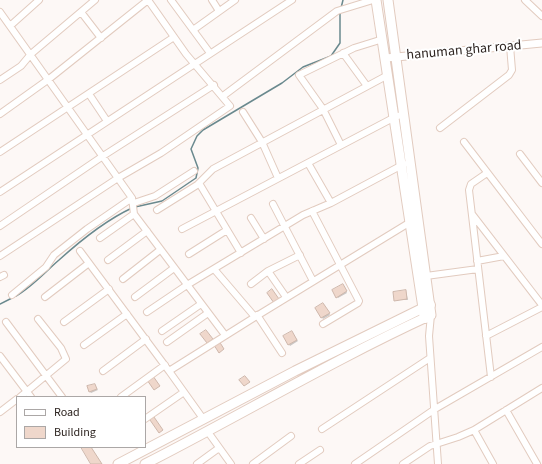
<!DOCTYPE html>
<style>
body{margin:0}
#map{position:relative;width:542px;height:464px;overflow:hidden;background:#fdf8f6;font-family:"Source Sans 3",sans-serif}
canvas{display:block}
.legend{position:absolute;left:16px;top:396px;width:130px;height:52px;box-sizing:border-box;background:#fff;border:1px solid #aba7a6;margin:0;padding:5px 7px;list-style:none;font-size:12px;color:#2d2420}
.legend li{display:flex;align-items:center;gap:8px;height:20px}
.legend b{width:20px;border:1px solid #aba7a6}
</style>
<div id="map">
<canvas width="542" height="464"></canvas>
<ul class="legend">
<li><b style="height:5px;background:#fff"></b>Road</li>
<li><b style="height:11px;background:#efd7cb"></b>Building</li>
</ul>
</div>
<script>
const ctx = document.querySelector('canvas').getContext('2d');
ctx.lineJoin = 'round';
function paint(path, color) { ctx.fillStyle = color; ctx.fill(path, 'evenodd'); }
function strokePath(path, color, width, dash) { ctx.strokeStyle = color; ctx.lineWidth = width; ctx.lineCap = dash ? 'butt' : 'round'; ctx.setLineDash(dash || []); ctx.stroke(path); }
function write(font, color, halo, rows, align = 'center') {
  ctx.font = font + ' "Source Sans 3",sans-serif'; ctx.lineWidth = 4; ctx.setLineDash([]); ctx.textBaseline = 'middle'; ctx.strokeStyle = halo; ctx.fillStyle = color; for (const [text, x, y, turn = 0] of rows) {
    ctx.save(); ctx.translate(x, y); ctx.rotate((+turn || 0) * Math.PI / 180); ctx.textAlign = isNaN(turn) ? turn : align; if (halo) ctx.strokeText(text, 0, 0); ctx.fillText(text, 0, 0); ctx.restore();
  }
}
const shadow = new Path2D(`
 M 343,286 L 347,293 L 338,298 L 337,297 Z
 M 406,291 L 408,300 L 395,300 Z
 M 324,305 L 330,315 L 323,319 L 316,308 Z
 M 293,334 L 298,341 L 290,346 L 284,337 Z
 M 95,385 L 98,390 L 91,393 L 90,392 Z`);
const stream = new Path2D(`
 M 341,8 L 343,0
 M 135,207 L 162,201 L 196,178 L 198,168 L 191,149 L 197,136 L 203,130 L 282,83 L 303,67 L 331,56 L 340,43 L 340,11
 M 16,296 C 32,287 45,272 59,260 C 80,241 106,220 132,208
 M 0,304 L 12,298`);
const building = new Path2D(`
 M 343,284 L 347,291 L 336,298 L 332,290 Z
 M 272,289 L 279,299 L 274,303 L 267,293 Z
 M 406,290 L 407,299 L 394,301 L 393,292 Z
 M 323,303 L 330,313 L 321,318 L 315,308 Z
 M 206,330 L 213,339 L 207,343 L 200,334 Z
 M 292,331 L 297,340 L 288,345 L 283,336 Z
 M 219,341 L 224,349 L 219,353 L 214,345 Z
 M 153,376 L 160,386 L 154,390 L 147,380 Z
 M 245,376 L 250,382 L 244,386 L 239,380 Z
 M 95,384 L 97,389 L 89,392 L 87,386 Z
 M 154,417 L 163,430 L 159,433 L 150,420 Z
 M 81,447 L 91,447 L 102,464 L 91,464 Z`);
const minor = new Path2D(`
 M 171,0 L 210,53
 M 212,0 L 219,11
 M 525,0 L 542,16
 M 0,12 L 132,198 L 134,214 L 225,335
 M 81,12 L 101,38
 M 10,26 L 39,0
 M 193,30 L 235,0
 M 343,53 L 367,86
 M 0,80 L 21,66 L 31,54 L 95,0
 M 89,94 L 107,121
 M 223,96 L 337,11 L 373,0
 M 243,112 L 262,142 L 278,178
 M 0,114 L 49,79 L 148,0
 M 440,128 L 509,75 L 512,70 L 510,46
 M 464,142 L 542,244
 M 341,145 L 323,109 L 299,75 L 354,48 L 383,39
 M 0,152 L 174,37
 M 520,154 L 542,183
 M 308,163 L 331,203
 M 487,173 L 471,184 L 469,190 L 491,377
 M 199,183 L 241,253
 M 0,192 L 292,0
 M 134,203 L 155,196 L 194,171
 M 273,204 L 313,281
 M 157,210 L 197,185 L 213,169 L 388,75
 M 312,211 L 359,301 L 358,303 L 323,324
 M 472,214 L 542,305
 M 251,218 L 264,239
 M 0,226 L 103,156 L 214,85
 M 182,229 L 395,117 L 404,114
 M 100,238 L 134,214
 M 80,251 L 169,371
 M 189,254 L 227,230
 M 0,256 L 118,178 L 161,153 L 230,106 L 186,54 L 148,0
 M 108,260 L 147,231
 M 477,261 L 504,256
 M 214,269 L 255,317
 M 268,271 L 286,297
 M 426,276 L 478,269
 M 0,277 L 4,275
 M 123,279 L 160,250
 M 251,284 L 268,271 L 300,255
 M 12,295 L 46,267 L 54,255 L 87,229 L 132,198
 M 45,297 L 89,263
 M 135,297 L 174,268
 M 147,312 L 187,285 L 303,215 L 331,203 L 404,164
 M 257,315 L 282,353
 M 431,315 L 429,336 L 438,464
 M 6,322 L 62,397
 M 64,322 L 109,289
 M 162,331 L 201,304
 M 486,336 L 542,307
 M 167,342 L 208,313
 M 84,345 L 127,314
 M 0,356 L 31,397
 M 103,371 L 146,339
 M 20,397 L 66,359 L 61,348 L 38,319
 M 121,397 L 165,365
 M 506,410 L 537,464
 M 0,412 L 17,399
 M 145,419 L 184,392
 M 204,420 L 169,371 L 255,317 L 412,221
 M 322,429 L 430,358
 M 474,430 L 493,464
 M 208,432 L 231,464
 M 197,464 L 219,448
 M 253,464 L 291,436
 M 299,464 L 320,450
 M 355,464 L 435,409 L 542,347
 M 403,464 L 430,446 L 458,437 L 474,430 L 542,388`);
const tertiary = new Path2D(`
 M 386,58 L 542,43`);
const primary = new Path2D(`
 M 118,464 L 295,371 L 423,308 L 376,0
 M 145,464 C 241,415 333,360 431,315 L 388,0`);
const trunk = new Path2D(`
 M 425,318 L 423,308 L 430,305`);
const streetNames = [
 ["hanuman ghar road",464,51,-5]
];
paint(shadow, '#0003');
strokePath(stream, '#6a898e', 1.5);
paint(building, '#efd7cb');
strokePath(building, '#ceb7ab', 1);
strokePath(minor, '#e2cbbf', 8);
strokePath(tertiary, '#e2cbbf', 9);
strokePath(primary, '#e2cbbf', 11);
strokePath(trunk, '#e2cbbf', 12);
strokePath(minor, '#fff', 6);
strokePath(tertiary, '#fff', 7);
strokePath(primary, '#fff', 9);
strokePath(trunk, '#fff', 10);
write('14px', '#2d2420', '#fff', streetNames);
</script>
